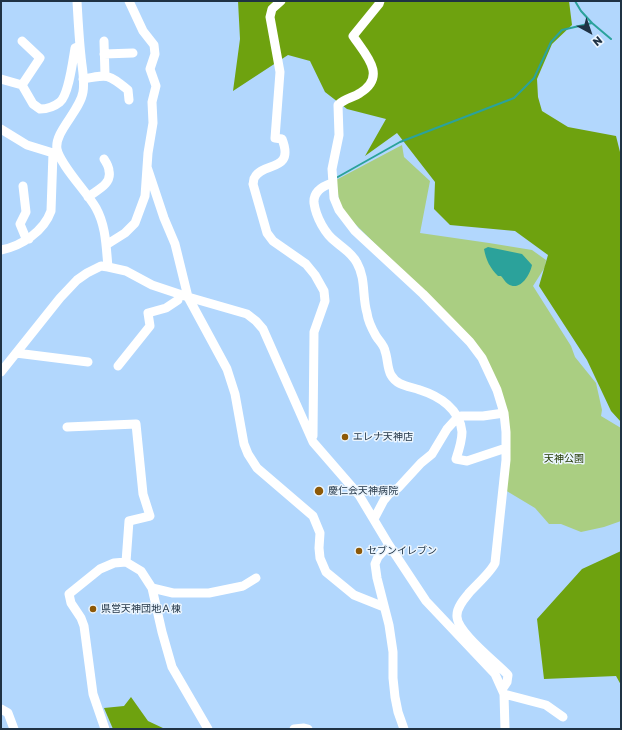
<!DOCTYPE html>
<meta charset="utf-8">
<style>
body{margin:0}
#map{position:relative;width:622px;height:730px;overflow:hidden;background:#b2d7fd;font-family:"Golos Text",sans-serif}
canvas{display:block}
.frame{position:absolute;inset:0;border:2px solid #1f3244;pointer-events:none}
.north{position:absolute;left:570px;top:12px;width:40px;height:40px;-webkit-text-stroke:3px #ebf5fe;paint-order:stroke;rotate:140deg;font-size:11px;font-weight:700;line-height:16px;text-align:center;color:#1f3244}
.north::after{content:'';display:block;margin:auto;width:14px;height:18px;background:#1f3244;clip-path:polygon(50% 0,100% 100%,50% 72%,0 100%)}
</style>
<div id="map">
<canvas width="622" height="730"></canvas>
<div class="frame"></div>
<div class="north">N</div>
</div>
<script>
const ctx = document.querySelector('canvas').getContext('2d');
ctx.lineJoin = 'round';
function paint(path, color) { ctx.fillStyle = color; ctx.fill(path, 'evenodd'); }
function strokePath(path, color, width, dash) { ctx.strokeStyle = color; ctx.lineWidth = width; ctx.lineCap = dash ? 'butt' : 'round'; ctx.setLineDash(dash || []); ctx.stroke(path); }
function write(font, color, halo, rows, align = 'center') {
  ctx.font = font + ' "Golos Text","Noto Sans JP",sans-serif'; ctx.lineWidth = 3; ctx.setLineDash([]); ctx.textBaseline = 'middle'; ctx.strokeStyle = halo; ctx.fillStyle = color; for (const [text, x, y, turn = 0] of rows) {
    ctx.save(); ctx.translate(x, y); ctx.rotate((+turn || 0) * Math.PI / 180); ctx.textAlign = isNaN(turn) ? turn : align; if (halo) ctx.strokeText(text, 0, 0); ctx.fillText(text, 0, 0); ctx.restore();
  }
}
const green = new Path2D(`
 M 402,145 L 404,157 L 430,181 L 420,233 L 489,243 L 532,250 L 546,260 L 545,267 L 533,286 L 571,346 L 575,357 L 596,383 L 602,410 L 601,416 L 621,428 L 621,521 L 604,527 L 581,532 L 561,524 L 549,524 L 535,508 L 505,490 L 508,426 L 484,355 L 416,284 L 356,225 L 345,213 L 339,201 L 336,180 Z`);
const forest = new Path2D(`
 M 238,1 L 569,1 L 572,25 L 552,44 L 537,79 L 538,97 L 542,111 L 568,127 L 616,136 L 621,156 L 621,422 L 611,411 L 587,360 L 539,286 L 548,255 L 515,231 L 450,225 L 434,209 L 435,182 L 397,133 L 365,156 L 386,119 L 347,109 L 325,92 L 310,61 L 288,55 L 233,91 L 240,39 Z
 M 621,551 L 621,685 L 616,676 L 544,679 L 537,619 L 582,569 Z
 M 131,697 L 148,721 L 165,729 L 113,729 L 104,708 L 124,706 Z`);
const water = new Path2D(`
 M 488,247 L 522,254 L 532,265 C 530,275 520,292 508,284 C 505,282 503,278 501,276 L 498,276 C 490,268 486,260 484,249 Z`);
const stream = new Path2D(`
 M 575,1 L 581,11 L 592,23
 M 336,178 L 400,142 L 514,98 L 534,78 L 551,42 L 562,30 L 592,23 L 611,39`);
const minor = new Path2D(`
 M 77,1 C 78,19 79,38 81,56 C 82,68 85,80 83,92 C 80,111 54,132 57,149 C 60,165 87,192 96,208 C 106,226 106,246 108,267
 M 281,1 L 272,9 L 270,17 L 280,72 L 275,138 L 282,139 C 295,172 263,162 255,177 C 253,179 254,182 253,184 L 267,233 L 273,241 L 306,264 L 315,275 L 324,291 L 325,301 L 314,332 L 313,436
 M 380,1 L 379,4 L 353,36 C 365,54 388,76 360,93 C 353,98 345,98 338,105 L 339,135 L 332,169 L 334,198 L 339,210 L 355,231 L 423,294 L 470,342 L 482,358 L 497,390 L 504,413 L 506,432 L 506,460 L 495,563 C 491,572 476,585 469,593 C 464,599 457,607 457,615 C 455,631 497,663 508,675 L 507,682 L 503,688
 M 22,41 L 40,58 L 22,85
 M 104,41 L 105,75
 M 104,54 L 133,53
 M 1,79 L 22,85 L 33,104 L 40,109 C 47,109 55,106 60,102 C 69,94 73,59 75,48 L 80,46
 M 83,79 C 108,74 108,74 128,90 L 129,100
 M 1,129 L 27,145 L 53,153
 M 147,167 L 164,218 L 175,244 L 188,297 L 227,369 L 235,394 L 244,444 L 248,454 L 257,468 L 313,516 L 320,533 L 319,548 L 320,558 L 326,572 L 354,595 L 384,607
 M 332,183 C 323,186 313,191 314,203 C 316,217 325,234 336,242 C 344,249 352,253 357,263 C 366,279 362,296 367,313 C 368,321 372,329 376,336 C 379,341 384,345 385,351 C 388,359 387,368 391,375 C 397,386 409,386 420,390 C 439,396 460,409 462,432 C 462,441 459,450 456,459 L 467,461 L 506,448
 M 23,186 L 26,212 L 20,224 L 25,236 L 29,239
 M 88,197 C 97,190 112,184 109,171 C 109,167 106,162 104,159
 M 106,245 L 125,233 L 135,223 L 145,196 L 148,153 L 153,123 L 152,102 L 156,86 L 150,69 L 155,54 L 154,45 L 143,31 L 129,1
 M 1,250 C 22,246 44,231 51,211 L 53,153 L 57,151
 M 16,353 L 88,362
 M 118,366 L 150,326 L 148,313 L 166,308 L 178,300 L 179,294
 M 1,372 L 60,298 L 77,280 L 87,273 L 101,266 L 108,267 L 126,271 L 152,285 L 188,297 L 247,314 L 256,321 L 263,329 L 313,442 L 359,495 L 389,545 L 426,601 L 495,674 L 504,694 L 505,729
 M 67,427 L 136,424 L 143,494 L 150,516 L 129,521 L 126,562
 M 374,519 L 384,500 L 389,494 L 398,488 L 421,463 L 432,454 L 447,429 L 457,418 L 461,416 L 483,416 L 504,413
 M 389,545 L 378,557 L 375,564 L 377,578 L 389,625 L 393,652 L 393,678 L 395,697 L 398,712 L 404,729
 M 152,588 L 173,593 L 209,593 L 243,586 L 256,578
 M 504,694 L 546,705 L 563,717
 M 1,709 L 8,713 L 14,729
 M 105,729 L 93,694 L 84,626 L 81,618 L 71,603 L 69,594 L 100,569 L 114,563 L 126,562 L 141,571 L 152,588 L 162,632 L 172,667 L 208,729
 M 294,729 L 304,728 L 308,729`);
const markers = [
 [345,437,4,"#8d5908"],
 [319,491,5,"#8d5908"],
 [359,551,4,"#8d5908"],
 [93,609,4,"#8d5908"]
];
const poiNames = [
 ["エレナ天神店",353,437],
 ["慶仁会天神病院",328,491],
 ["セブンイレブン",367,551],
 ["県営天神団地Ａ棟",101,609]
];
const parkNames = [
 ["天神公園",564,459]
];
paint(green, '#aace82');
paint(forest, '#6ea20f');
paint(water, '#2ba29b');
strokePath(stream, '#2ba29b', 2);
strokePath(minor, '#fff', 9);
for (const [x, y, r, color] of markers) { const dot = new Path2D(); dot.arc(x, y, r, 0, 2 * Math.PI); ctx.fillStyle = color; ctx.fill(dot); strokePath(dot, '#ebf5fe', 1.5); }
write('10px', '#1f3244', '#ebf5fe', poiNames, 'left');
write('10px', '#233803', '#ebf5fe', parkNames);
</script>
